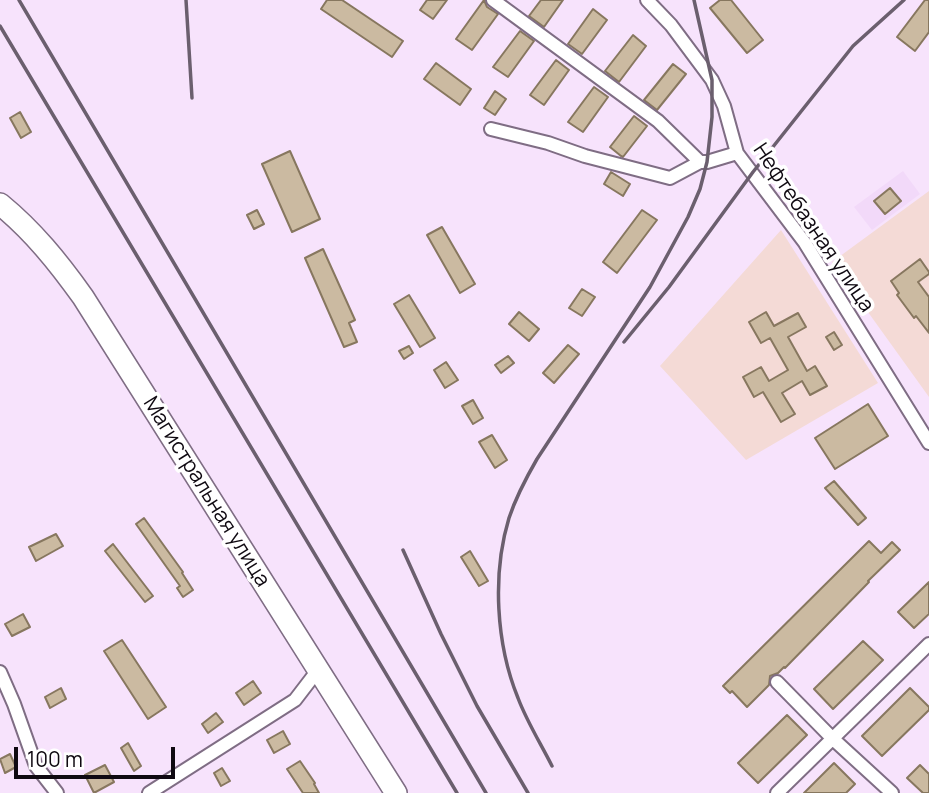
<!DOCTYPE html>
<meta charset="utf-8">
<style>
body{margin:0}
#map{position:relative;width:929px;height:793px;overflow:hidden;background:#f7e3fc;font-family:Manrope,sans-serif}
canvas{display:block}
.scale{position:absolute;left:14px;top:747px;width:161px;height:32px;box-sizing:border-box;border:4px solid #0f0911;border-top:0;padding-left:9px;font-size:21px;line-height:24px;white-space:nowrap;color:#0f0911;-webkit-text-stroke:5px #fff;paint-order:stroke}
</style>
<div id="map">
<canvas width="929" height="793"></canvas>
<div class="scale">100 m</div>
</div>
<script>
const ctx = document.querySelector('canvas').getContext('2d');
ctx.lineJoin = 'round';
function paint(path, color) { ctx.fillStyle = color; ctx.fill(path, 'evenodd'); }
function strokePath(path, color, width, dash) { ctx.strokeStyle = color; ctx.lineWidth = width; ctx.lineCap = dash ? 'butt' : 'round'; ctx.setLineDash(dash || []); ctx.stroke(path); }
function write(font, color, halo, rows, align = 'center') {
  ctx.font = font + ' Manrope,sans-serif'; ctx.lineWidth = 7; ctx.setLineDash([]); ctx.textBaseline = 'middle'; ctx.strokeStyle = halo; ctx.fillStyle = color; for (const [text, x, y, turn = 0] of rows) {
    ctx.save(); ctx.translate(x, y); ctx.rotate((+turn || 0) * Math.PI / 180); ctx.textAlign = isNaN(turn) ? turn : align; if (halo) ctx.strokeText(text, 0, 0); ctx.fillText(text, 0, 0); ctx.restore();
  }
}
const built = new Path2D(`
 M 903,171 L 920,194 L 872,230 L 854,207 Z`);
const education = new Path2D(`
 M 929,191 L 929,397 L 832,262 Z
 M 781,230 L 878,383 L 746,460 L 660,366 Z`);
const building = new Path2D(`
 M 327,0 L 342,0 L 403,41 L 392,57 L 321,9 Z
 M 427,0 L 447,0 L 433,19 L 420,10 Z
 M 484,0 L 487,7 L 498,14 L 472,50 L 456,39 Z
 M 541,0 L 563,0 L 544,27 L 529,16 Z
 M 720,0 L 731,0 L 763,40 L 747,53 L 710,8 Z
 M 925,0 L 929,0 L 929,32 L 915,51 L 897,37 Z
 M 593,9 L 607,20 L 582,54 L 568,44 Z
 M 520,31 L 534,41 L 508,77 L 493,67 Z
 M 633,35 L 646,46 L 619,82 L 605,71 Z
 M 556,60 L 569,70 L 544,105 L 530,95 Z
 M 436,63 L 471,89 L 460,105 L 424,79 Z
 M 673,64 L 686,74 L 657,110 L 644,100 Z
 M 594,87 L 608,97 L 583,132 L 568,122 Z
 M 495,91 L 506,99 L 495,115 L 484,108 Z
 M 20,112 L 31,132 L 21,138 L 10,118 Z
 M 634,116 L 647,126 L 623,157 L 621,156 L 610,147 Z
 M 290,151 L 320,219 L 292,232 L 262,164 Z
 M 611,172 L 630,184 L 623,196 L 604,184 Z
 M 890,188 L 901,201 L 885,214 L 874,201 Z
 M 257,210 L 264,224 L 254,229 L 247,215 Z
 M 642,210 L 657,220 L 617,273 L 603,262 Z
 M 442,227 L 475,284 L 460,293 L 427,235 Z
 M 323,249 L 355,320 L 349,323 L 357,342 L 344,347 L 305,258 Z
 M 920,259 L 929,272 L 929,274 L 918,282 L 929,297 L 929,333 L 916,316 L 914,318 L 897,295 L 899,293 L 891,281 Z
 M 582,289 L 595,297 L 582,316 L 569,308 Z
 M 409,295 L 435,338 L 420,347 L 394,304 Z
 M 519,312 L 539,329 L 529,341 L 509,324 Z
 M 766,312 L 774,326 L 798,313 L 806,327 L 788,337 L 807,371 L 815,366 L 827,386 L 810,395 L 802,381 L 782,393 L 795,414 L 781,422 L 763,392 L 754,397 L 743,377 L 761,367 L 769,381 L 788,370 L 770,338 L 761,343 L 749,322 Z
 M 834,332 L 842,345 L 834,350 L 826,337 Z
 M 568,345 L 579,354 L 554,383 L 543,373 Z
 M 409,346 L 413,353 L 404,359 L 399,351 Z
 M 508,356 L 514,363 L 501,373 L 495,365 Z
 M 446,362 L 458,380 L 445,388 L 434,370 Z
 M 473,400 L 483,418 L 473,424 L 462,406 Z
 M 868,404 L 888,436 L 835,469 L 815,438 Z
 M 492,435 L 507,460 L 495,468 L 479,442 Z
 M 834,481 L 866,518 L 858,525 L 825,488 Z
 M 144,518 L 183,572 L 182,573 L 193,590 L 183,597 L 177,588 L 180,586 L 136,524 Z
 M 56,534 L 63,546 L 36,561 L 29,547 Z
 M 869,541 L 881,553 L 892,542 L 900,550 L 868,581 L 869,582 L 785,668 L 784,667 L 778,673 L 770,676 L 769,685 L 747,707 L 732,691 L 730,693 L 723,686 Z
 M 113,544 L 153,596 L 145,602 L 105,551 Z
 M 470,551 L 488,581 L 479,586 L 461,557 Z
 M 929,582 L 929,614 L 914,628 L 898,612 Z
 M 23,614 L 30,627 L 12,636 L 5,624 Z
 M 122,640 L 166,707 L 148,719 L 104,651 Z
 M 863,641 L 883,660 L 833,709 L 814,689 Z
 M 253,681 L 261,693 L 244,705 L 236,693 Z
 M 61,688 L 66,699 L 50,708 L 45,697 Z
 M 910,688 L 929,707 L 929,710 L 882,756 L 862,736 Z
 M 216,713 L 223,722 L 208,733 L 202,724 Z
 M 787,715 L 807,735 L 758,783 L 738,763 Z
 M 283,731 L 290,744 L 274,753 L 267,740 Z
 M 128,743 L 141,766 L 134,771 L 121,748 Z
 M 10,754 L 16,767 L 5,773 L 0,759 Z
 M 300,761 L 315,783 L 314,784 L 319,793 L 303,793 L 287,769 Z
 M 834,763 L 855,784 L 846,793 L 804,793 Z
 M 105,765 L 114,782 L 94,793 L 85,775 Z
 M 920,765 L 929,774 L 929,793 L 923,793 L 907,778 Z
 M 222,768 L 230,781 L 221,786 L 214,773 Z`);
const street = new Path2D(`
 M 493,0 L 658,121 L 700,162 L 707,162 L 737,153
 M 647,0 L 671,25 L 712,80 L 724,106 L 737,153 L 805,243 L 929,443
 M 491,129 L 548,143 L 585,156 L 670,178 L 700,162
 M 0,672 L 14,704 L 36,766 L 57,793
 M 777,682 L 832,738 L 892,793
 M 149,793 L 295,700 L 318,670
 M 777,793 L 929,644`);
const primary = new Path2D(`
 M 0,204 C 33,231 58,262 83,297 L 396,793`);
const rail = new Path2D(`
 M 19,0 L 486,793
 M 186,0 L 192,98
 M 0,26 L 457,793
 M 624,342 L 669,287 L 753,172 L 853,46 L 904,0
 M 403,550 L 441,634 L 477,706 L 528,793
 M 552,766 C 541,744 527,722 518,698 C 496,644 492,574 509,518 C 516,497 526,478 537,459 L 650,287 L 688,217 L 700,189 L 707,162 L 712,117 L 712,80 L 694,0`);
const streetNames = [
 ["Нефтебазная улица",813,228,56],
 ["Магистральная улица",206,492,58]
];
paint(built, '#f2d9f9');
paint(education, '#f4dad6');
paint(building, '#cbbaa1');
strokePath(building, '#87775f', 2);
strokePath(street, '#7f6d84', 16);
strokePath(primary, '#7f6d84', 24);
strokePath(street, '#fff', 12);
strokePath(primary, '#fff', 21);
strokePath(rail, '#6b5f6e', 3.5);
write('21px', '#0f0911', '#fff', streetNames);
</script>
